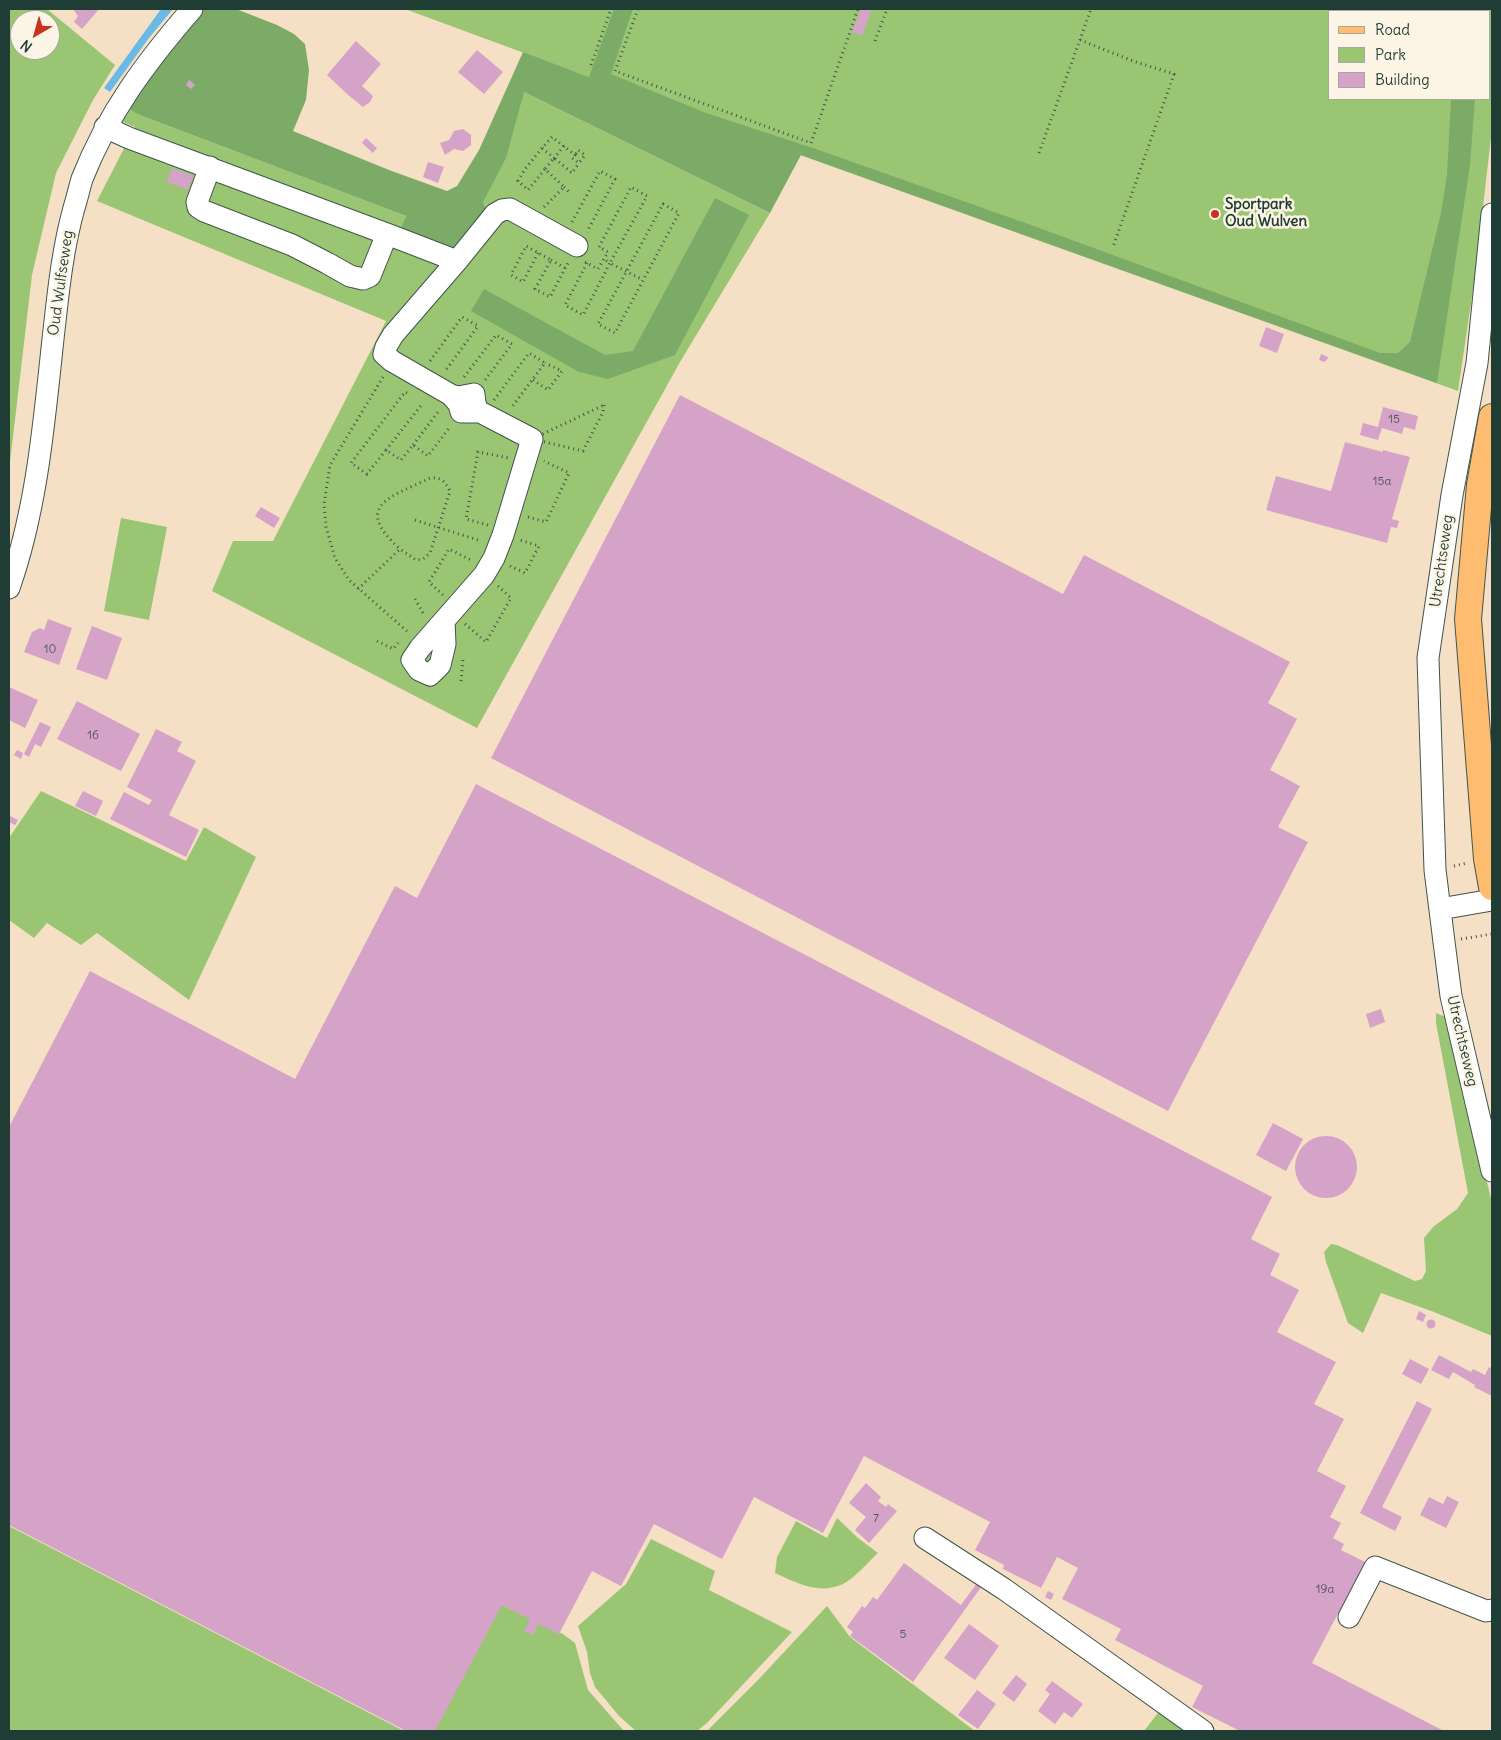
<!DOCTYPE html>
<style>
body{margin:0}
#map{position:relative;width:1501px;height:1740px;overflow:hidden;background:#f6e0c5;font-family:Delius,sans-serif}
canvas{display:block}
.frame{position:absolute;inset:0;border:10px solid #1f3d34;pointer-events:none}
.legend{position:absolute;left:1328px;top:10px;width:162px;height:90px;box-sizing:border-box;background:#fcf5e5;border:1px solid #a4ab9e;margin:0;padding:6px 9px;list-style:none;font-size:15px;color:#1f3d34}
.legend li{display:flex;align-items:center;gap:10px;height:25px}
.legend b{width:25px;border:1px solid #a4ab9e}
.north{position:absolute;left:10px;top:10px;width:50px;height:50px;box-sizing:border-box;background:#fcf5e5;border:1px solid #a4ab9e;border-radius:50%;rotate:218deg;font-size:14px;font-weight:700;line-height:20px;text-align:center;color:#1f3d34}
.north::after{content:'';display:block;margin:auto;width:18px;height:22px;background:#c8321e;clip-path:polygon(50% 0,100% 100%,50% 72%,0 100%)}
</style>
<div id="map">
<canvas width="1501" height="1740"></canvas>
<div class="frame"></div>
<ul class="legend">
<li><b style="height:6px;background:#fdbc70"></b>Road</li>
<li><b style="height:14px;background:#9ac674"></b>Park</li>
<li><b style="height:14px;background:#d4a3c7"></b>Building</li>
</ul>
<div class="north">N</div>
</div>
<script>
const ctx = document.querySelector('canvas').getContext('2d');
ctx.lineJoin = 'round';
function paint(path, color) { ctx.fillStyle = color; ctx.fill(path, 'evenodd'); }
function strokePath(path, color, width, dash) { ctx.strokeStyle = color; ctx.lineWidth = width; ctx.lineCap = dash ? 'butt' : 'round'; ctx.setLineDash(dash || []); ctx.stroke(path); }
function write(font, color, halo, rows, align = 'center') {
  ctx.font = font + ' Delius,sans-serif'; ctx.lineWidth = 5; ctx.setLineDash([]); ctx.textBaseline = 'middle'; ctx.strokeStyle = halo; ctx.fillStyle = color; for (const [text, x, y, turn = 0] of rows) {
    ctx.save(); ctx.translate(x, y); ctx.rotate((+turn || 0) * Math.PI / 180); ctx.textAlign = isNaN(turn) ? turn : align; if (halo) ctx.strokeText(text, 0, 0); ctx.fillText(text, 0, 0); ctx.restore();
  }
}
const green = new Path2D(`
 M 9,9 L 47,9 L 115,65 L 93,100 L 56,173 L 32,275 L 9,471 ZM 20,20 L 50,20 L 50,50 L 20,50 Z
 M 405,9 L 1492,9 L 1492,129 L 1475,276 L 1458,391 L 800,155 ZM 1330,11 L 1490,11 L 1490,99 L 1330,99 Z
 M 524,92 L 770,213 L 680,362 L 477,728 L 212,591 L 233,541 L 273,541 L 386,321 L 97,201 L 135,127 L 114,118 L 122,105 L 137,114 L 406,216 L 404,222 L 448,240 Z
 M 121,518 L 167,527 L 149,620 L 104,611 Z
 M 41,791 L 186,861 L 204,827 L 256,857 L 189,1000 L 97,933 L 81,945 L 47,923 L 34,938 L 9,920 L 9,838 Z
 M 1436,1013 L 1448,1018 L 1492,1203 L 1492,1336 L 1434,1312 L 1381,1293 L 1363,1333 L 1348,1323 L 1326,1262 L 1324,1252 L 1331,1244 L 1337,1245 L 1415,1281 L 1422,1279 L 1426,1271 L 1424,1238 L 1433,1227 L 1457,1209 L 1468,1193 L 1436,1023 Z
 M 837,1518 L 858,1538 L 878,1553 C 868,1562 854,1579 843,1584 C 819,1595 797,1583 775,1573 L 777,1557 L 796,1521 L 827,1538 Z
 M 9,1526 L 404,1731 L 9,1731 Z
 M 651,1539 L 715,1571 L 709,1590 L 792,1632 L 707,1723 L 697,1731 L 636,1731 L 619,1716 L 595,1687 L 590,1673 L 587,1652 L 578,1626 L 626,1584 Z
 M 500,1604 L 563,1634 L 575,1643 L 588,1690 L 624,1731 L 434,1731 Z
 M 827,1606 L 850,1637 L 975,1731 L 707,1731 L 757,1681 Z
 M 1161,1709 L 1193,1731 L 1144,1731 Z`);
const forest = new Path2D(`
 M 202,9 L 236,9 L 277,25 L 294,34 L 305,44 L 309,70 L 306,100 L 293,131 L 389,170 L 447,191 L 457,186 L 479,150 L 523,52 L 589,77 L 614,9 L 633,9 L 611,74 L 706,113 L 813,148 L 1031,225 L 1380,353 L 1398,353 L 1410,342 L 1441,213 L 1447,175 L 1451,99 L 1475,99 L 1470,165 L 1437,383 L 801,155 L 770,213 L 524,92 L 506,158 L 483,202 L 489,218 L 458,252 L 399,234 L 406,216 L 137,114 L 129,109 L 134,86 Z
 M 715,198 L 749,215 L 675,355 L 608,379 L 579,372 L 471,311 L 484,289 L 605,355 L 633,351 Z`);
const water = new Path2D(`
 M 161,9 L 173,9 L 149,38 L 110,92 L 104,88 Z`);
const building = new Path2D(`
 M 73,9 L 99,9 L 82,29 L 74,22 L 78,16 Z
 M 861,9 L 872,9 L 862,36 L 852,32 Z
 M 356,41 L 381,64 L 362,86 L 373,96 L 370,102 L 363,107 L 347,94 L 327,75 Z
 M 477,50 L 503,72 L 484,94 L 458,72 Z
 M 189,80 L 195,85 L 191,89 L 186,85 Z
 M 463,129 L 471,135 L 471,145 L 463,151 L 454,149 L 445,155 L 440,143 L 449,140 L 454,131 Z
 M 366,138 L 377,148 L 373,153 L 362,143 Z
 M 428,162 L 444,167 L 438,183 L 423,177 Z
 M 172,168 L 193,176 L 188,190 L 167,182 Z
 M 1266,327 L 1284,334 L 1277,353 L 1259,346 Z
 M 1321,354 L 1328,357 L 1327,360 L 1324,362 L 1319,360 Z
 M 680,395 L 1063,594 L 1084,555 L 1290,662 L 1268,703 L 1297,719 L 1270,770 L 1300,786 L 1278,827 L 1308,842 L 1168,1111 L 491,758 Z
 M 1383,407 L 1418,416 L 1415,430 L 1404,427 L 1402,434 L 1382,428 L 1378,440 L 1360,435 L 1363,423 L 1378,427 Z
 M 1345,442 L 1383,452 L 1383,450 L 1410,457 L 1392,519 L 1399,521 L 1397,528 L 1391,527 L 1387,543 L 1266,510 L 1276,476 L 1331,491 Z
 M 261,507 L 280,518 L 274,528 L 255,516 Z
 M 48,619 L 72,628 L 59,665 L 24,652 L 32,632 L 40,628 L 44,630 Z
 M 92,626 L 122,638 L 107,680 L 76,669 Z
 M 9,687 L 38,700 L 25,728 L 9,720 Z
 M 77,701 L 140,734 L 121,771 L 57,739 Z
 M 40,722 L 51,727 L 41,747 L 35,744 L 29,757 L 24,754 Z
 M 156,729 L 182,742 L 177,751 L 196,761 L 169,815 L 199,830 L 186,857 L 110,819 L 124,792 L 149,805 L 152,800 L 127,787 Z
 M 17,750 L 23,753 L 21,759 L 14,755 Z
 M 476,784 L 1272,1197 L 1251,1239 L 1280,1254 L 1270,1275 L 1299,1290 L 1277,1332 L 1336,1362 L 1314,1404 L 1344,1419 L 1317,1471 L 1346,1486 L 1330,1517 L 1341,1523 L 1333,1538 L 1344,1544 L 1341,1550 L 1365,1562 L 1312,1663 L 1444,1731 L 1240,1731 L 1192,1707 L 1203,1686 L 1115,1640 L 1121,1629 L 1062,1599 L 1078,1568 L 1057,1557 L 1041,1588 L 1003,1569 L 1004,1565 L 975,1550 L 990,1522 L 864,1456 L 823,1533 L 754,1497 L 722,1559 L 654,1524 L 621,1586 L 592,1571 L 559,1634 L 538,1624 L 533,1635 L 524,1631 L 530,1619 L 502,1605 L 435,1731 L 406,1731 L 9,1525 L 9,1127 L 90,971 L 295,1079 L 395,886 L 417,898 Z
 M 83,791 L 103,801 L 96,816 L 75,806 Z
 M 10,816 L 18,820 L 15,825 L 9,822 Z
 M 1381,1009 L 1385,1022 L 1370,1028 L 1366,1014 Z
 M 1273,1123 L 1303,1139 L 1286,1171 L 1256,1155 Z
 M1295 1167a31 31 0 1 1 62 0a31 31 0 1 1-62 0Z
 M 1419,1311 L 1426,1315 L 1423,1322 L 1416,1319 Z
 M1426.5 1324a4.5 4.5 0 1 1 9 0a4.5 4.5 0 1 1-9 0Z
 M 1439,1355 L 1471,1372 L 1473,1369 L 1485,1375 L 1489,1367 L 1492,1369 L 1492,1396 L 1474,1387 L 1475,1385 L 1453,1372 L 1449,1379 L 1431,1370 Z
 M 1410,1359 L 1429,1369 L 1421,1384 L 1402,1374 Z
 M 1417,1401 L 1432,1409 L 1382,1507 L 1402,1517 L 1395,1531 L 1360,1513 Z
 M 866,1483 L 881,1497 L 878,1501 L 886,1507 L 888,1504 L 897,1511 L 869,1543 L 855,1530 L 866,1517 L 849,1503 Z
 M 1447,1496 L 1459,1502 L 1446,1528 L 1420,1515 L 1429,1497 L 1443,1504 Z
 M 904,1563 L 961,1605 L 980,1579 L 984,1583 L 913,1682 L 850,1636 L 853,1632 L 847,1627 L 862,1606 L 865,1608 L 873,1597 L 877,1600 Z
 M 1048,1591 L 1054,1594 L 1051,1600 L 1045,1597 Z
 M 969,1624 L 999,1646 L 975,1680 L 944,1658 Z
 M 1016,1675 L 1027,1684 L 1014,1702 L 1002,1693 Z
 M 1052,1681 L 1083,1704 L 1072,1718 L 1064,1712 L 1055,1724 L 1038,1711 L 1050,1694 L 1045,1690 Z
 M 977,1690 L 996,1704 L 978,1729 L 958,1715 Z`);
const path = new Path2D(`
 M 638,9 L 615,71 L 811,143 L 858,9
 M 1080,40 L 1133,61 L 1174,74 L 1113,247
 M 875,41 L 887,9
 M 591,65 L 611,9
 M 564,146 L 554,158 L 542,148 L 552,137 L 575,155 L 572,158 L 579,163 L 585,155 L 578,150 L 575,155
 M 542,148 L 525,169 L 518,181 L 528,190 L 545,169
 M 1039,153 L 1091,9
 M 564,187 L 569,192
 M 663,204 L 679,213 L 615,333 L 598,324 Z
 M 544,207 L 564,187 L 545,169 L 554,158 L 572,173 L 579,163
 M 572,222 L 600,171 L 615,179 L 587,232
 M 599,247 L 631,187 L 647,196 L 610,263 L 643,280
 M 538,253 L 523,282 L 511,275 L 526,246 L 551,260 L 535,289 L 550,297 L 569,261
 M 551,260 L 565,268
 M 585,262 L 598,269 L 608,252 L 599,247
 M 587,263 L 565,305 L 583,315 L 610,263 L 603,259
 M 430,361 L 462,317 L 478,326 L 446,370
 M 383,377 L 330,465 L 324,504 L 326,527 L 335,558 L 349,580 L 409,633
 M 464,377 L 496,335 L 512,344 L 485,380
 M 533,380 L 548,390 L 562,371 L 545,363
 M 407,393 L 405,392 L 351,463 L 367,474 L 386,450 L 401,460 L 413,445 L 428,456 L 450,427
 M 494,400 L 529,353 L 545,363 L 511,408
 M 604,405 L 603,412 L 583,451 L 532,439 Z
 M 413,445 L 438,412 L 436,411
 M 386,450 L 423,403
 M 528,517 L 546,522 L 569,473 L 544,461
 M 415,520 L 481,541
 M 488,525 L 466,519 L 478,452 L 509,458
 M 510,566 L 525,573 L 539,546 L 520,540
 M 358,589 L 400,549 L 416,560 L 423,559 L 430,553 L 450,491 C 445,482 442,477 430,478 C 392,497 351,505 400,549
 M 443,595 L 429,582 L 449,549 L 471,560
 M 415,599 L 423,613 L 422,615
 M 465,624 L 486,642 L 511,598 L 498,586
 M 377,641 L 393,649 L 398,643
 M 461,681 L 463,659
 M 1454,866 L 1467,863
 M 1461,939 L 1492,934`);
const minor = new Path2D(`
 M 105,127 L 129,138 L 387,234 L 370,276 L 363,279 L 350,276 L 327,263 L 292,245 L 204,211 L 198,207 L 197,202 L 210,167
 M 1492,214 L 1477,363 L 1452,495 L 1428,658 L 1435,870 L 1444,942 L 1451,996 L 1492,1171
 M 387,234 L 457,261 L 495,214 L 502,210 L 510,209 L 577,246
 M 451,395 L 459,404 L 461,412 L 478,412 L 475,403 L 474,394 L 458,397 L 451,395 L 392,361 L 384,354 L 386,347 L 393,335 L 457,261
 M 9,588 C 37,508 44,423 53,339 C 58,295 62,251 74,208 C 77,199 79,189 82,179 C 108,113 146,62 192,9
 M 444,621 L 445,644 L 440,665 L 430,675 L 419,670 L 412,660 L 420,648 L 484,575 L 494,558 L 503,535 L 532,439 L 484,414
 M 1440,909 L 1492,900
 M 925,1538 L 1004,1589 L 1203,1731
 M 1349,1617 L 1375,1567 L 1486,1611 L 1492,1610`);
const major = new Path2D(`
 M 1492,417 L 1480,485 L 1468,619 L 1487,859 L 1492,887`);
const markers = [
 [1215,214,5,"#c8321e"]
];
const numberNames = [
 ["15",1394,420],
 ["15a",1382,482],
 ["10",50,650],
 ["16",93,736],
 ["7",876,1519],
 ["19a",1325,1590],
 ["5",903,1635]
];
const poiNames = [
 ["Sportpark",1225,205],
 ["Oud Wulven",1225,222]
];
const streetNames = [
 ["Oud Wulfseweg",61,283,-82],
 ["Utrechtseweg",1442,561,-82],
 ["Utrechtseweg",1462,1041,77]
];
paint(green, '#9ac674');
paint(forest, '#7bab66');
paint(water, '#6bbae6');
paint(building, '#d4a3c7');
strokePath(minor, '#3f554a', 23);
strokePath(major, '#3f554a', 28);
strokePath(path, '#3f554a', 3, [1, 4]);
strokePath(minor, '#fff', 21);
strokePath(major, '#fdbc70', 26);
for (const [x, y, r, color] of markers) { const dot = new Path2D(); dot.arc(x, y, r, 0, 2 * Math.PI); ctx.fillStyle = color; ctx.fill(dot); strokePath(dot, '#fcf5e5', 2); }
write('12px', '#4c5659', null, numberNames);
write('bold 15px', '#1f3d34', '#fcf5e5', poiNames, 'left');
write('15px', '#1f3d34', '#fcf5e5', streetNames);
</script>
